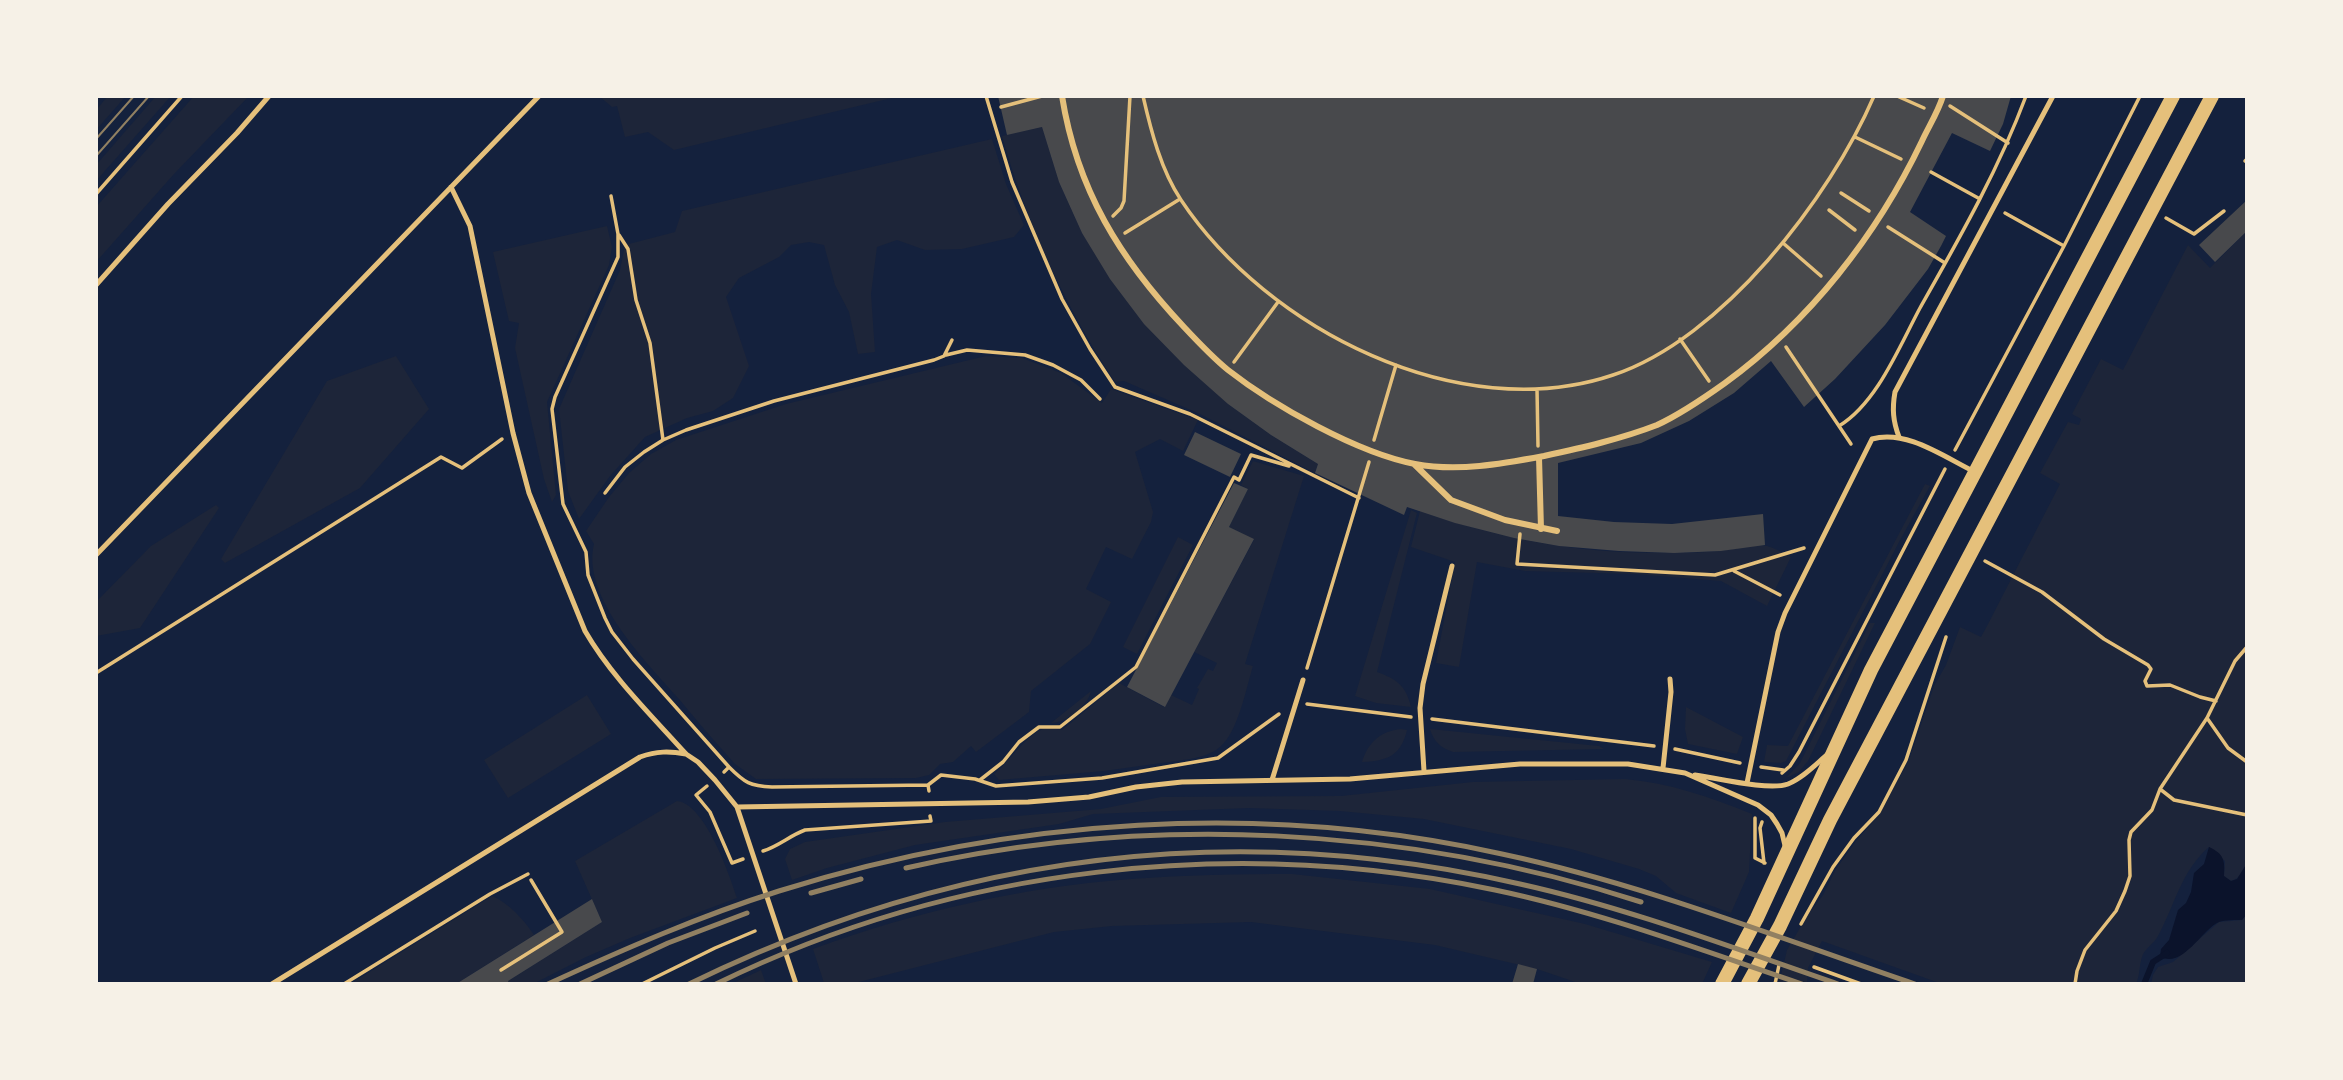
<!DOCTYPE html>
<style>
body{margin:0}
#map{position:relative;width:2343px;height:1080px;overflow:hidden;background:#14213d;font-family:Commissioner,sans-serif}
canvas{display:block}
.frame{position:absolute;inset:0;border:98px solid #f6f1e7;pointer-events:none}
</style>
<div id="map">
<canvas width="2343" height="1080"></canvas>
<div class="frame"></div>
</div>
<script>
const ctx = document.querySelector('canvas').getContext('2d');
ctx.lineJoin = 'round';
function paint(path, color) { ctx.fillStyle = color; ctx.fill(path, 'evenodd'); }
function strokePath(path, color, width, dash) { ctx.strokeStyle = color; ctx.lineWidth = width; ctx.lineCap = dash ? 'butt' : 'round'; ctx.setLineDash(dash || []); ctx.stroke(path); }
const green = new Path2D(`
 M 108,96 L 126,96 L 96,130 L 96,110 Z
 M 156,96 L 171,96 L 96,181 L 96,165 Z
 M 194,96 L 249,96 L 174,174 L 96,262 L 96,207 Z
 M 599,96 L 900,96 L 674,150 L 648,132 L 625,137 L 617,106 L 612,107 Z
 M 1042,127 L 1059,182 L 1082,233 L 1228,404 L 1271,435 L 1318,464 L 1315,473 L 1200,414 L 1124,381 L 1115,382 C 1066,308 1026,222 1002,136 Z
 M 992,139 L 1006,184 L 1024,225 L 1014,237 L 962,249 L 925,250 L 897,240 L 877,247 L 871,294 L 875,352 L 858,354 L 849,312 L 835,285 L 824,245 L 809,242 L 791,245 L 779,257 L 739,278 L 726,297 L 749,366 L 733,398 L 713,411 L 687,418 L 645,437 L 610,476 L 579,519 L 568,491 L 559,409 L 620,270 L 625,245 L 675,232 L 682,211 Z
 M 607,226 L 612,247 L 609,265 L 547,402 L 556,495 L 552,502 L 544,479 L 515,348 L 519,323 L 509,321 L 493,252 Z
 M 2247,231 L 2247,863 C 2243,872 2240,878 2231,881 L 2224,876 L 2225,861 L 2209,847 C 2181,871 2175,905 2158,936 C 2154,944 2144,949 2142,957 C 2139,966 2140,975 2136,984 L 1942,984 L 1822,941 L 1808,968 L 1807,984 L 1779,984 L 1787,950 L 1807,916 L 1823,895 L 1836,869 L 1856,841 L 1880,814 L 1909,760 L 1934,686 L 1946,665 L 1960,627 L 1981,637 L 1987,626 L 2060,484 L 2040,473 L 2068,422 L 2079,425 L 2081,419 L 2072,414 L 2101,359 L 2123,370 L 2188,245 L 2210,268 Z
 M 396,356 L 429,409 L 360,488 L 225,563 L 221,559 L 327,381 Z
 M 986,356 L 1022,358 L 1061,373 L 1102,403 L 1111,389 L 1198,420 L 1183,451 L 1160,439 L 1135,452 L 1153,512 L 1151,522 L 1132,559 L 1106,547 L 1086,589 L 1111,602 L 1090,644 L 1031,691 L 1029,712 L 976,752 L 971,746 L 953,762 L 940,764 L 929,775 L 916,778 L 756,779 L 735,764 C 716,743 697,721 679,699 C 647,663 581,597 594,544 L 586,531 L 609,497 L 629,473 L 651,454 L 676,440 L 786,404 Z
 M 1253,461 L 1304,476 L 1245,664 L 1253,666 C 1246,689 1238,732 1220,747 C 1212,754 1200,757 1190,759 L 1104,771 L 999,780 L 994,774 C 1008,763 1029,732 1044,729 C 1049,728 1057,729 1062,730 L 1119,683 L 1164,707 L 1171,695 L 1192,705 L 1199,689 L 1197,688 L 1208,669 L 1213,671 L 1217,663 L 1194,652 L 1254,540 L 1229,527 L 1248,489 L 1241,485 Z
 M 1925,484 L 1930,486 L 1899,542 L 1786,761 L 1781,763 L 1764,762 L 1767,745 L 1788,746 Z
 M 216,505 L 219,508 L 140,628 L 96,636 L 96,602 L 151,546 Z
 M 1411,510 L 1417,513 L 1377,672 C 1396,679 1406,685 1411,707 L 1376,703 L 1355,696 Z
 M 1420,511 C 1486,534 1554,549 1623,552 C 1655,553 1687,554 1719,551 C 1734,550 1753,542 1767,546 C 1775,548 1783,553 1791,557 L 1767,606 L 1721,581 L 1634,574 L 1525,571 L 1477,562 L 1459,667 L 1436,663 L 1455,562 L 1411,547 Z
 M 1178,537 L 1193,545 L 1137,654 L 1123,647 Z
 M 1870,623 L 1875,623 L 1808,761 L 1799,772 L 1786,778 L 1800,763 Z
 M 1091,691 C 1088,706 1066,723 1051,723 Z
 M 587,695 L 611,734 L 508,798 L 484,760 Z
 M 1686,707 L 1743,737 L 1737,754 L 1688,744 L 1685,729 Z
 M 1401,729 L 1407,730 C 1401,756 1387,761 1362,762 C 1368,743 1380,731 1401,729 Z
 M 1430,729 L 1599,746 L 1604,749 L 1453,752 C 1441,748 1433,741 1430,729 Z
 M 1625,779 C 1670,783 1710,797 1752,814 L 1749,872 L 1731,913 L 1676,893 L 1656,876 L 1639,869 L 1571,849 L 1424,819 L 1340,811 L 1249,808 L 1093,814 L 1059,824 L 915,845 L 827,868 L 792,880 L 785,859 L 790,849 L 805,842 L 945,822 L 1101,809 L 1161,797 L 1341,796 L 1473,782 Z
 M 677,801 C 705,804 729,873 737,898 L 630,938 L 586,957 L 533,984 L 509,984 L 508,981 L 602,922 L 575,861 Z
 M 1292,874 L 1430,889 L 1585,924 L 1712,962 L 1702,984 L 1581,984 L 1537,969 L 1435,945 L 1251,922 L 1112,926 L 1054,932 L 851,984 L 826,984 L 824,983 L 813,949 C 913,912 1023,887 1131,879 C 1184,875 1238,874 1292,874 Z
 M 492,896 C 509,903 524,920 534,935 L 456,984 L 350,984 Z
 M 2247,914 L 2247,984 L 2151,984 L 2153,975 L 2158,967 L 2173,962 L 2219,922 L 2242,920 Z
 M 761,970 L 766,984 L 731,984 L 757,972 Z`);
const water = new Path2D(`
 M 2209,847 C 2224,854 2225,860 2224,876 L 2231,881 L 2237,879 L 2247,863 L 2247,914 L 2242,920 C 2235,920 2225,920 2219,922 C 2201,930 2184,968 2160,957 L 2161,949 L 2169,940 L 2178,910 L 2186,903 L 2191,892 L 2194,873 L 2204,864 Z`);
const stream = new Path2D(`
 M 2144,984 L 2153,962 L 2167,953`);
const building = new Path2D(`
 M 998,96 L 2011,96 L 2003,124 L 1990,151 L 1952,133 L 1910,212 L 1946,236 L 1941,246 L 1928,269 L 1885,325 L 1835,379 L 1804,407 L 1771,361 L 1734,393 L 1689,421 L 1641,443 L 1558,463 L 1558,516 L 1614,522 L 1672,524 L 1763,514 L 1765,545 L 1721,551 L 1674,553 L 1619,551 L 1559,546 L 1514,538 L 1455,523 L 1407,507 L 1404,515 L 1315,473 L 1318,464 L 1271,435 L 1228,404 L 1184,365 L 1144,324 L 1110,279 L 1082,233 L 1059,182 L 1042,127 L 1007,135 Z
 M 2247,200 L 2247,231 L 2215,262 L 2199,245 Z
 M 1195,432 L 1241,454 L 1230,477 L 1184,455 Z
 M 1234,483 L 1248,489 L 1229,527 L 1254,539 L 1165,707 L 1127,687 Z
 M 592,899 L 602,922 L 508,981 L 509,984 L 456,984 Z
 M 1518,964 L 1537,969 L 1533,984 L 1512,984 Z`);
const path = new Path2D(`
 M 986,96 L 1012,182 L 1062,299 L 1090,349 L 1115,387 L 1190,414 L 1359,498
 M 1143,96 C 1151,131 1161,170 1181,200 C 1267,329 1459,427 1613,375 C 1722,339 1830,198 1874,96
 M 1897,96 L 1924,108
 M 1950,106 L 2008,143
 M 1001,107 L 1042,96
 M 1855,137 L 1901,159
 M 2245,161 L 2247,159
 M 1931,172 L 1980,199
 M 1841,193 L 1869,211
 M 96,194 L 182,96
 M 611,196 L 618,234 L 618,257 L 555,397 L 552,409 L 563,504 L 586,552 L 588,575 L 605,618 L 612,632 L 633,659 L 729,767
 M 1829,210 L 1855,230
 M 2005,213 L 2064,246
 M 1113,216 L 1121,208 L 1124,201 L 1130,96
 M 2166,218 L 2194,234 L 2224,211
 M 1888,227 L 1945,263
 M 1125,233 L 1180,199
 M 619,235 L 628,249 L 636,300 L 650,343 L 663,440
 M 1783,243 L 1821,276
 M 1680,339 L 1709,381
 M 1786,347 L 1851,444
 M 946,355 L 967,350 L 1025,355 L 1053,365 L 1081,380 L 1100,399
 M 1234,362 L 1278,302
 M 1537,389 L 1538,446
 M 1839,426 C 1877,403 1899,347 1920,308 C 1959,239 1998,171 2026,96
 M 1374,440 L 1396,365
 M 1955,450 L 2064,246 L 2140,96
 M 605,493 L 625,467 L 644,452 L 663,440 L 686,430 L 774,401 L 934,360 L 944,356 L 952,340
 M 1520,534 L 1517,564 L 1715,575 L 1804,548
 M 1985,561 L 2042,592 L 2104,639 L 2148,665 L 2151,669 L 2145,681 L 2147,686 L 2170,685 L 2200,697 L 2216,701
 M 1734,571 L 1780,595
 M 1307,668 L 1369,462
 M 96,673 L 441,457 L 462,468 L 502,439
 M 1307,704 L 1411,717
 M 2207,718 L 2228,748 L 2247,762
 M 1432,719 L 1654,746
 M 1675,749 L 1740,763
 M 1761,767 L 1783,770
 M 724,772 L 729,767 C 745,783 750,786 772,787 L 928,785
 M 1782,773 L 1790,766 L 1799,752 L 1945,469
 M 980,780 L 1003,762 L 1019,742 L 1039,727 L 1060,727 L 1136,667 L 1234,477 L 1239,480 L 1251,455 L 1289,466
 M 707,786 L 696,795 L 710,812 L 732,863 L 743,859
 M 2160,789 L 2174,800 L 2247,815
 M 929,791 L 928,785 L 941,775 L 975,779 L 996,786 L 1102,778 L 1218,758 L 1279,714
 M 1755,818 L 1755,858 L 1765,863
 M 1762,822 L 1760,828 L 1764,863
 M 763,851 C 779,846 789,836 805,830 L 931,821 L 930,816
 M 1801,924 L 1833,867 L 1854,838 L 1879,812 L 1906,760 L 1946,637
 M 1814,967 L 1861,984
 M 501,970 L 562,932 L 531,880
 M 344,984 L 490,894 L 528,874
 M 642,984 L 715,948 L 755,931
 M 1775,984 L 1779,965
 M 2075,984 L 2077,971 L 2085,950 L 2116,911 L 2125,891 L 2130,876 L 2129,840 L 2131,832 L 2152,810 L 2160,789 L 2207,718 L 2235,661 L 2247,647`);
const service = new Path2D(`
 M 451,187 L 470,226 L 513,433 L 529,493 L 585,631 C 611,676 651,715 686,754 L 698,762 L 715,780 L 737,807 L 796,984
 M 96,285 L 168,204 L 237,133 L 269,96
 M 1899,437 C 1893,421 1892,409 1895,392 L 2053,96
 M 96,555 L 539,96
 M 1663,768 L 1671,692 L 1670,679
 M 1424,771 L 1420,708 L 1423,684 L 1452,566
 M 1695,775 C 1717,778 1769,791 1788,784 C 1803,778 1816,764 1828,754
 M 1272,780 L 1303,680
 M 1747,783 L 1778,632 L 1785,613 L 1872,439 C 1906,429 1944,457 1975,472
 M 737,807 L 1028,802 L 1089,797 L 1136,787 L 1182,782 L 1350,779 L 1520,764 L 1628,764 L 1685,773 L 1758,805 L 1771,815 L 1777,824 L 1782,833 L 1786,850
 M 272,984 L 640,757 C 657,751 669,751 686,754`);
const pedestrian = new Path2D(`
 M 1062,96 C 1077,190 1120,259 1184,327 C 1198,342 1212,357 1228,370 C 1274,406 1358,453 1415,464 C 1458,472 1501,464 1544,456 C 1581,448 1621,439 1657,425 C 1681,414 1704,398 1725,383 C 1810,321 1877,235 1922,141 C 1929,126 1938,112 1943,96
 M 1539,457 L 1541,529
 M 1414,464 L 1451,500 L 1505,520 L 1557,531`);
const secondary = new Path2D(`
 M 1722,984 L 1757,918 L 1871,670 L 2173,96
 M 1748,984 L 1780,926 L 1830,820 L 2212,96`);
const tram = new Path2D(`
 M 96,139 L 134,96
 M 96,156 L 149,96`);
const rail = new Path2D(`
 M 906,868 C 1147,813 1406,826 1641,902
 M 811,893 L 861,879
 M 548,984 C 624,949 700,916 779,891 C 1012,818 1263,801 1502,854 C 1643,884 1779,938 1915,984
 M 580,984 L 668,943 L 747,913
 M 689,984 C 955,854 1231,818 1520,884 C 1628,908 1733,948 1838,984
 M 716,984 C 957,866 1234,835 1495,890 C 1600,912 1701,950 1802,984`);
paint(green, '#1d2539');
paint(water, '#0b132b');
strokePath(stream, '#0b132b', 6);
paint(building, '#48494c');
strokePath(path, '#e5c07b', 3.5);
strokePath(service, '#e5c07b', 5);
strokePath(pedestrian, '#e5c07b', 6);
strokePath(secondary, '#e5c07b', 14);
strokePath(tram, '#918062', 2);
strokePath(rail, '#918062', 5);
</script>
